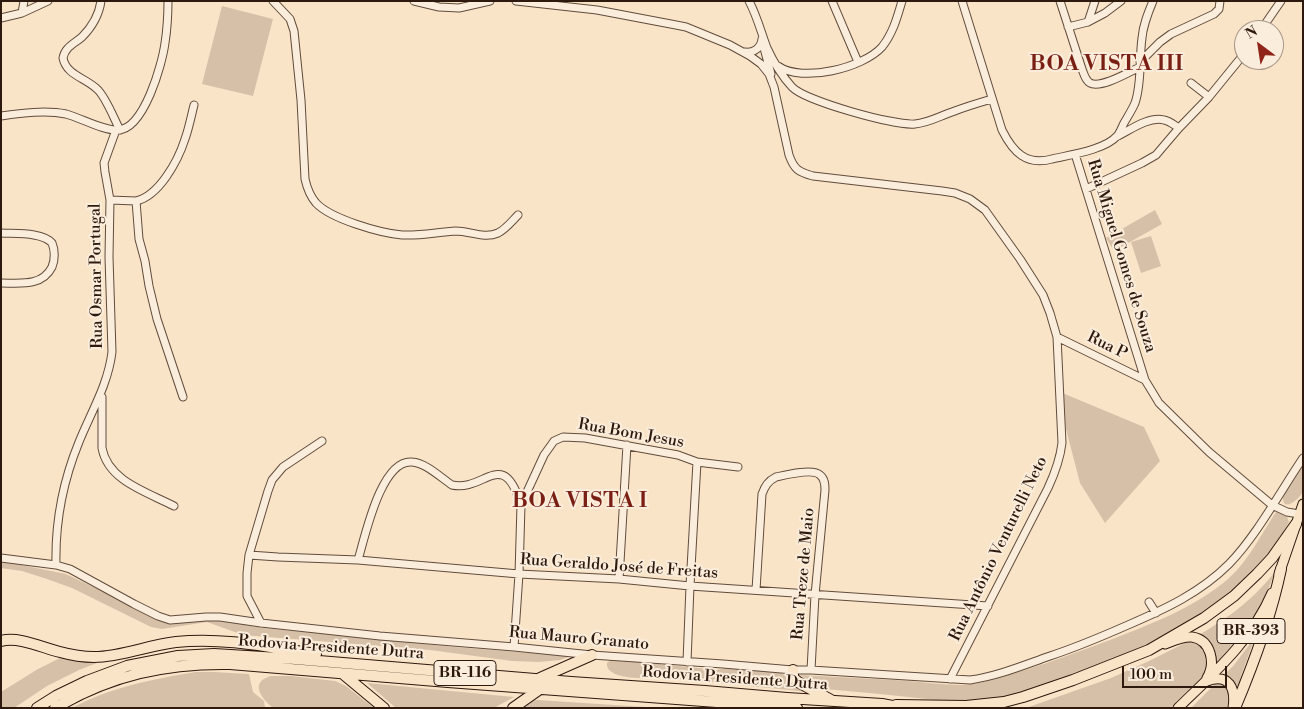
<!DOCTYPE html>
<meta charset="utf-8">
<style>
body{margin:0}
#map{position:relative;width:1304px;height:709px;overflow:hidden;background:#f9e4c8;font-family:"Libre Bodoni",serif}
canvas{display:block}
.frame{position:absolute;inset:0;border:2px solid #2e190e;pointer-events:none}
.north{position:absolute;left:1234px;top:20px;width:50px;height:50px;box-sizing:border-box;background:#fbeddb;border:1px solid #a99889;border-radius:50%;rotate:329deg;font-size:14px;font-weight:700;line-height:20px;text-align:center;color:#2e190e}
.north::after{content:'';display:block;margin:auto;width:18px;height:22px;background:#8f2418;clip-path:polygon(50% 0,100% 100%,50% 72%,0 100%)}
.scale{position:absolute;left:1122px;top:666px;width:105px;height:22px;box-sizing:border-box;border:2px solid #2e190e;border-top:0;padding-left:6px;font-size:15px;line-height:18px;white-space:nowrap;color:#2e190e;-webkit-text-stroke:4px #fbeddb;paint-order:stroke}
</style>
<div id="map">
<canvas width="1304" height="709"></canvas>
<div class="frame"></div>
<div class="north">N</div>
<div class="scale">100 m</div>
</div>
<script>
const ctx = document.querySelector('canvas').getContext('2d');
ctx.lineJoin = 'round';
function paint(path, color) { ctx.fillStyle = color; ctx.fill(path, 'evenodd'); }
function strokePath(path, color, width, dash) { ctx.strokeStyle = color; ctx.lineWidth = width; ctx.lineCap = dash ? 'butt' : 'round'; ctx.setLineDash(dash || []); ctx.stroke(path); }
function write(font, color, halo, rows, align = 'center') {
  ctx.font = font + ' "Libre Bodoni",serif'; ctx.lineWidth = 4; ctx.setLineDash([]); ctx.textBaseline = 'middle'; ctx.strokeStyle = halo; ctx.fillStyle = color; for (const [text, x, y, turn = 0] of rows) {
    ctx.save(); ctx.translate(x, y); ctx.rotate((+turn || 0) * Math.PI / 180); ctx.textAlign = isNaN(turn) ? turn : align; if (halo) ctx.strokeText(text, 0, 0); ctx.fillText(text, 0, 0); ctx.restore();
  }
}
const green = new Path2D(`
 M 222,6 L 273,19 L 253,96 L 202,84 Z
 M 1155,210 L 1162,224 L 1114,251 L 1106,238 Z
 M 1151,236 L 1161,266 L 1141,273 L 1131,242 Z
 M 1060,392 L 1144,427 L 1160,461 L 1105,523 L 1080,483 L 1066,429 Z
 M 1303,466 C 1303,474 1304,485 1302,493 C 1299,499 1284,512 1283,499 C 1282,492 1298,471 1303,466 Z
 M 1280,511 L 1286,514 L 1289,522 L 1281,537 L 1258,569 L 1214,608 L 1160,638 L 1134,651 L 1081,673 L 1032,691 L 984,701 L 956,701 L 936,700 L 880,694 L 825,689 L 818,687 L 800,675 C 831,677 863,678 894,680 C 917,681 940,685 962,685 C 983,684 1005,676 1025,670 C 1054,661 1082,650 1110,640 C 1151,624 1194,608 1228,579 C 1249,560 1260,536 1276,512 Z
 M 1,561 L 66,574 L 162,620 L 205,618 L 229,620 L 251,626 L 264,628 L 454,647 L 571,656 L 560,660 L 539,662 L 512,661 L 430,650 L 243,635 L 207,622 L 162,629 L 151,627 L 72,588 L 47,579 L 22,571 L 1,568 Z
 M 1275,572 L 1266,595 L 1246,629 L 1215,665 L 1197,636 C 1218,624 1239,610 1257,592 C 1263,586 1269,579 1275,572 Z
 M 1255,637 L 1241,676 L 1237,698 C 1238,686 1231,683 1222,677 L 1234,665 Z
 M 1190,642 L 1200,646 L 1205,653 L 1208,662 L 1205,675 L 1170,708 L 1026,708 L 1111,678 L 1149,661 L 1185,643 Z
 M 62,657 L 97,663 L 79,670 L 47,686 L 14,708 L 1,708 L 1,692 L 38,669 Z
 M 611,659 L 717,670 C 731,666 766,668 780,673 C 791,677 801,685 810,692 L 659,677 C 647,679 605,680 607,663 Z
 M 196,672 L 214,672 L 249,674 L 253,692 L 264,701 L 265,708 L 72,708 C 111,687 153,679 196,672 Z
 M 271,676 L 291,676 L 335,681 L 346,686 L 374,708 L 273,708 C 261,698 249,682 271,676 Z
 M 367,683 L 514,697 L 494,708 L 396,708 Z
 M 1215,684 C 1225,682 1227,688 1232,696 L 1229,708 L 1191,708 Z
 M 537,700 L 661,708 L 519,708 L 530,701 Z`);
const minor = new Path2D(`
 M 101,1 C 99,15 92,27 82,37 C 74,44 65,47 63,58 C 66,75 86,78 97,89 C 106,97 114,119 120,130
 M 273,1 L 290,19 L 294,31 L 301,100 L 305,179 C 307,188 310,196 316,203 C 331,219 380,233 402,235 C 420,236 438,232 456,231 C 470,231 484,239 498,233 C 506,229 512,221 518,215
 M 414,1 L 439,7 L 459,8 L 490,1
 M 516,1 L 597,10 L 676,25 L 686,27 L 730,45 L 750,56 L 761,64 L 769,74 L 774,87 L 789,155 C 794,169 798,172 813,176 L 942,191 L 955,193 L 970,199 L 985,210 L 1020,259 L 1043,295 L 1050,313 L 1057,337 L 1062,443 C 1060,460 1055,473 1048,488 L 950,679
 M 749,1 C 757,16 761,32 767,48 C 773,61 782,76 792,87 C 805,101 895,126 915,124 C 928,123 940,116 952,112 C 965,107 978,103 992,99
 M 832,1 L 858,62
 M 962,1 L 1002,130 C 1013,152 1026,166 1052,159 C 1069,155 1105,150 1117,136 C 1120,133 1122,127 1124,123 C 1128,116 1132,110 1135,103 C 1142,83 1139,59 1142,38 C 1143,25 1148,13 1153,1
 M 1060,1 L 1082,69 C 1084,74 1085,80 1090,83 C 1101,89 1129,72 1140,67
 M 22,13 L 48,1
 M 1,18 L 22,13 L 24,1
 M 1088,22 L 1105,13 L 1121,1
 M 1068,27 L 1088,22 L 1095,1
 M 1261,30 L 1281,1
 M 764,48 L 771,74
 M 745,52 C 754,53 761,48 762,39
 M 1140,62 L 1160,42 L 1171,34 L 1214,14 L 1219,9 L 1220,1
 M 778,66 C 802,83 863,68 882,47 C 893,33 897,18 902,1
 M 1191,83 L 1209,97
 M 1,116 C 22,113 46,110 66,114 C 81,118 104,131 118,130 C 144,129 162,65 165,43 C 167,30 168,15 168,1
 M 1118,136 C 1130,130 1149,116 1164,120 C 1170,121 1174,125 1179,128
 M 1075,154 L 1145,380 L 1159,403 L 1209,452 L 1272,505 L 1287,512 L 1299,514
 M 1086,189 L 1142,163 L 1156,155 L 1179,128 L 1209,97 L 1244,54
 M 110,200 L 136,201 L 139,239 L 145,261 L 149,286 L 157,319 L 183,397
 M 136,201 C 159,196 178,161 185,139 C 189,128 191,117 194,105
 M 1,233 C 16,234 42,232 52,243 C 55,250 55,260 52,267 C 42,287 19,283 1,283
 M 1057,337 L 1145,380
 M 102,397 L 102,448 C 108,481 147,492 174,506
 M 249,555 L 278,557 L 358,560 L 519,574 L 619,579 L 690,586 L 988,606
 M 1,558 L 56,565 L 70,569 L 134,604 L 158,616 L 170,620 L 206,617 L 220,617 L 261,623 L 380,636 L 514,647 L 592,655 L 723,664 L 793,670 L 811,670 L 970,680 C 998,676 1024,665 1050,656 C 1077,647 1103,636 1128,625 C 1165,609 1200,593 1229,564 C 1257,535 1280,492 1303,458
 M 358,560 C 365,537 381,459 412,462 C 426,463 440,477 452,485 C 485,492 503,446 521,505
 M 56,565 C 55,523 63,481 79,442 C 91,412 108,385 112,352 L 109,257 L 110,200 L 105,172 L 104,163 L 116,130
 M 619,579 L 627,445
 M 756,590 L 762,494 C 765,486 768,481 776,477 C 785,475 813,468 820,475 C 825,479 825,485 825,490 L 815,595 L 811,670
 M 1149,602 L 1156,613
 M 261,623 L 247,596 L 247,573 L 249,555 L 268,491 L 272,480 L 283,467 L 322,441
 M 514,647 L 519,574 L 521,505 L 544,455 L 554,441 L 563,437 L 585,438 L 678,455 L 697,462 L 738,467
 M 687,662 L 690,586 L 697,462`);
const major = new Path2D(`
 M 1279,574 L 1303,504
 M 1165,644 C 1173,641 1183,636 1192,637 C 1211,640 1216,663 1207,678
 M 1207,681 C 1229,673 1236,688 1233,708
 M 1178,708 C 1214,673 1252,640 1272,593`);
const highway = new Path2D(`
 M 1,641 C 19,636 43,648 60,652 C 71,655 83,657 94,657 C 122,657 148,645 176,642 C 223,637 269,647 316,654
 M 793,670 L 793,678 L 798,682 L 831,700
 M 343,674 L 384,708
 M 540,678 L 592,655
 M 896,705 L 966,706 L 1004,702 L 1023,697 L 1073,680 L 1149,650 L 1204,618 L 1234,596 L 1257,574 L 1272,558 L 1296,524
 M 37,708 L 56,696 L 87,681 L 127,666 L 178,656 L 214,654 L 295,659 L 571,682 L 705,691 L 787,698 L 882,704 L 903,708
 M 55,708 C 111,675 166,663 230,664 L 448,682 L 797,708
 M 513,708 L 540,689
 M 1235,708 C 1254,663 1271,617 1281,569`);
const shields = [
 [1251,631,68],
 [465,673,62]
];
const shieldNames = [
 ["BR-393",1251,631],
 ["BR-116",465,673]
];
const streetNames = [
 ["Rua Miguel Gomes de Souza",1121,256,73],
 ["Rua Osmar Portugal",97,276,-91],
 ["Rua P",1107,346,26],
 ["Rua Bom Jesus",631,434,10],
 ["Rua Antônio Venturelli Neto",999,549,-64],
 ["Rua Geraldo José de Freitas",619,567,4],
 ["Rua Treze de Maio",804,574,-85],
 ["Rua Mauro Granato",579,639,5],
 ["Rodovia Presidente Dutra",331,648,4],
 ["Rodovia Presidente Dutra",735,679,4]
];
const districtNames = [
 ["BOA VISTA III",1107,65],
 ["BOA VISTA I",580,502]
];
paint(green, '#d6c1a8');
strokePath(minor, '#614c3c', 9);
strokePath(major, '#2e190e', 11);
strokePath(highway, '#2e190e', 12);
strokePath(minor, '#fbeddb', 7);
strokePath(major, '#f9e4c8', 9);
strokePath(highway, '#f9e4c8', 10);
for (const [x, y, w] of shields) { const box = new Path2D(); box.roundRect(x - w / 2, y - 12.5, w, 25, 4); ctx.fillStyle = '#fbeddb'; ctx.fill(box); strokePath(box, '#2e190e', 1); }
write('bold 15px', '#2e190e', null, shieldNames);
write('16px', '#2e190e', '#fbeddb', streetNames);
ctx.letterSpacing = '1px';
write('bold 21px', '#7a1f14', '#fbeddb', districtNames);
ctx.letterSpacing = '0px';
</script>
